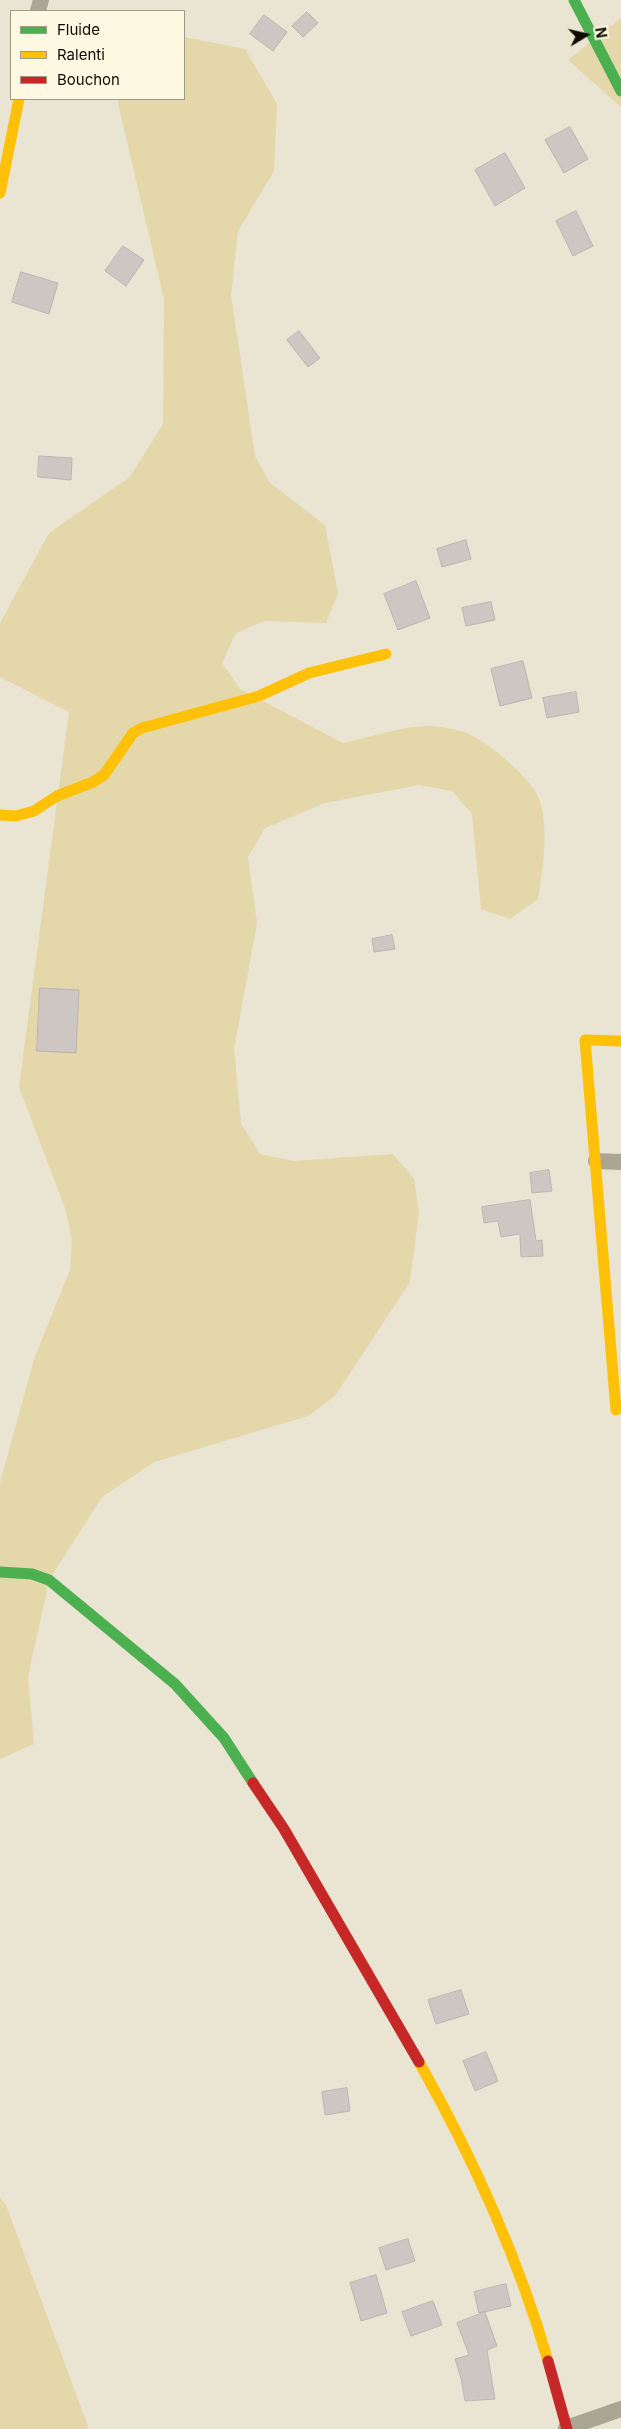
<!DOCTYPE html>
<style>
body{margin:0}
#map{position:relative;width:621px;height:2429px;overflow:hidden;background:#eae4d2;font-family:Inter,sans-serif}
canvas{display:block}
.legend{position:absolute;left:10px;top:10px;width:175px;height:90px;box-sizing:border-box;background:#fdf8e2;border:1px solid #9e9988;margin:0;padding:6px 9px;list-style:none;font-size:15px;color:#0f0b02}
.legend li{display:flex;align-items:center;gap:10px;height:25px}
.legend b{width:25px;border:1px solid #9e9988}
.north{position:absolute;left:561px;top:10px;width:50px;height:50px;-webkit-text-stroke:4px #fdf8e2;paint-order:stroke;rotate:81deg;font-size:14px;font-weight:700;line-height:20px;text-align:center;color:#0f0b02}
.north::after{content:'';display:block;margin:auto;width:18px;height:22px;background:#0f0b02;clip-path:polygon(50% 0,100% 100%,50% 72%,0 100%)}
</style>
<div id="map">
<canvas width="621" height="2429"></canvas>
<ul class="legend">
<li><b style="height:6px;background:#4caf50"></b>Fluide</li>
<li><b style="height:6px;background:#ffc107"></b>Ralenti</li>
<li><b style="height:6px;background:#c62828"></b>Bouchon</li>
</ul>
<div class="north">N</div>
</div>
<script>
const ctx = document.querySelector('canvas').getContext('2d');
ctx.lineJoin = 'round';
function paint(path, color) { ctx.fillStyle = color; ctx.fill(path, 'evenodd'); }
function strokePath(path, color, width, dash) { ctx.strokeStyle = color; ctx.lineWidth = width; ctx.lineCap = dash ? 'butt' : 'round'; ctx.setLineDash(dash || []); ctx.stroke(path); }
const green = new Path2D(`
 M 621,18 L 621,107 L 568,60 Z
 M 184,37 L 245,49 L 277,104 L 274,171 L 238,231 L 231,295 L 255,456 L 270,483 L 325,525 L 338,593 L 326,623 L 264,621 L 236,633 L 222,663 L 240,689 L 343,743 C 372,737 404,725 434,726 C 443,727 459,730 467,733 C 489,743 536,781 541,804 C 548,835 543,868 538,899 L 510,919 L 481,909 L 472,814 L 452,791 L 419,785 L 325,803 L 265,828 L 248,857 L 257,923 L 234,1049 L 241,1123 L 260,1154 L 293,1161 L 393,1154 L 414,1179 L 419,1212 L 410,1282 L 335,1396 L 308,1416 L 154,1462 L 102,1497 L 49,1580 L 28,1677 L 34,1744 L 0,1759 L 0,1483 L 34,1359 L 70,1270 L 72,1241 L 66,1211 L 19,1087 L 69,712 L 0,677 L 0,623 L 49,533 L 130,477 L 163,424 L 164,299 L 117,99 L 184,99 Z
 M 0,2198 L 6,2205 L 89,2429 L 0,2429 Z`);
const building = new Path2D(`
 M 307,12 L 318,23 L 303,37 L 292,26 Z
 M 264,15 L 287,32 L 273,51 L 250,34 Z
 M 570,127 L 588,159 L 564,173 L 545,140 Z
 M 505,153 L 525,188 L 495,206 L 475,170 Z
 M 576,211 L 593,246 L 573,256 L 556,221 Z
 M 123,246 L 144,260 L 126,286 L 105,271 Z
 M 21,272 L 58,283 L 49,314 L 12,302 Z
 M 299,331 L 320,358 L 308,367 L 287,340 Z
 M 39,456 L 72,458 L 71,480 L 38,477 Z
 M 466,540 L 471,559 L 442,567 L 437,549 Z
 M 416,581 L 430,618 L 398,630 L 384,594 Z
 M 491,602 L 495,620 L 466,626 L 462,608 Z
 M 523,661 L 532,698 L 500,706 L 491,669 Z
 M 576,692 L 579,712 L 547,718 L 543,698 Z
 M 392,935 L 395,949 L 374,952 L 372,939 Z
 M 40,988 L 79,990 L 76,1053 L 37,1051 Z
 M 549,1170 L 552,1191 L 532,1193 L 530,1173 Z
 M 530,1200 L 536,1241 L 542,1240 L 543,1256 L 521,1257 L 520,1234 L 501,1237 L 498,1221 L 484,1223 L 482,1207 Z
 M 461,1990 L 469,2014 L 436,2024 L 428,2000 Z
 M 486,2052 L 498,2081 L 475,2091 L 463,2061 Z
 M 347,2088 L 350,2111 L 325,2115 L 322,2092 Z
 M 408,2239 L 415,2261 L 386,2270 L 379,2248 Z
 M 376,2275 L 387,2313 L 361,2321 L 350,2283 Z
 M 506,2284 L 511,2306 L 479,2313 L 474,2292 Z
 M 433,2301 L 442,2325 L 411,2336 L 402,2312 Z
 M 485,2312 L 497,2346 L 487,2350 L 495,2399 L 465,2401 L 461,2378 L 455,2359 L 469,2355 L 457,2323 Z`);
const street = new Path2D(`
 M 38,11 L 41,0
 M 596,1161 L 621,1162
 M 566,2428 L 621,2409`);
const fast = new Path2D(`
 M 574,0 L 621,91
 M 0,1572 L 32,1574 L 49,1580 L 175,1684 L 224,1738 L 253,1783`);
const slow = new Path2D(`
 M 0,193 L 19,99
 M 0,815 L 16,816 L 34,811 L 57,796 L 93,782 L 104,775 L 133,733 L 142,728 L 259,696 L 309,673 L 386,654
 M 616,1410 L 585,1040 L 621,1041
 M 419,2062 C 472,2156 518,2257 548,2361`);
const jam = new Path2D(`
 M 253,1783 L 284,1829 L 419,2062
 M 548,2361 L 567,2429`);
paint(green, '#e4d7aa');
paint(building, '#cec6c3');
strokePath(building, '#bcb4b2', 1);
strokePath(street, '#aba693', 16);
strokePath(fast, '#4caf50', 11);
strokePath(slow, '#ffc107', 11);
strokePath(jam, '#c62828', 11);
</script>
